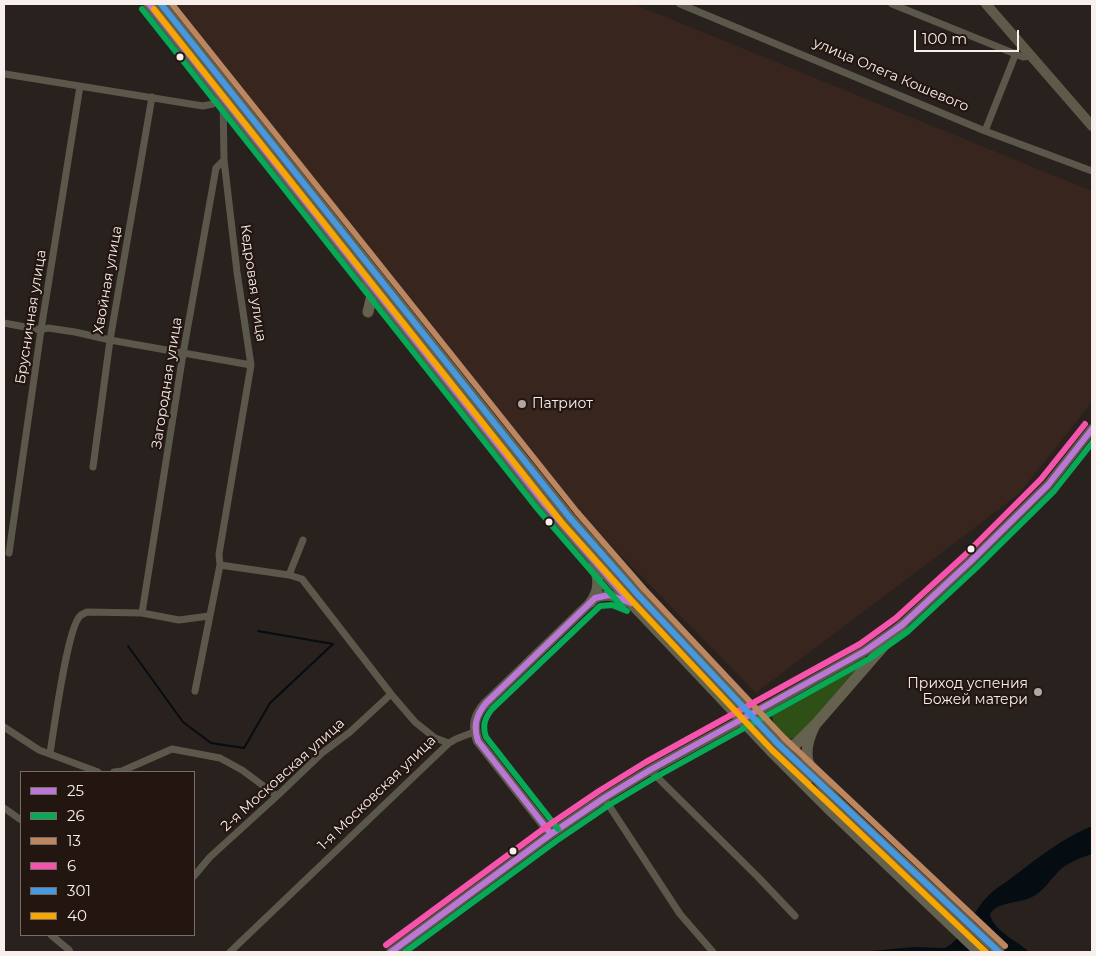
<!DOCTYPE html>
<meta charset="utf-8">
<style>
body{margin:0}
#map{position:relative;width:1096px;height:956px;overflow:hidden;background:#29211e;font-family:Montserrat,sans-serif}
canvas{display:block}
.frame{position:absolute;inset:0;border:5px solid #f8eeeb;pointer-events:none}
.legend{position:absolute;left:20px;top:771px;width:175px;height:165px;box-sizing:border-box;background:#231611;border:1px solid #786c68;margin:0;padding:6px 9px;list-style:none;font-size:15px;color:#f8eeeb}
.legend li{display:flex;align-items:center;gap:10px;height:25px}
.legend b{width:25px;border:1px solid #786c68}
.scale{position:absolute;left:914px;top:30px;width:105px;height:22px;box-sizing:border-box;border:2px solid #f8eeeb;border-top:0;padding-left:6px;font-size:15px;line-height:18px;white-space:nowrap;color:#f8eeeb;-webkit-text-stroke:4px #231611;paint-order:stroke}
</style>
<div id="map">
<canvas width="1096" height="956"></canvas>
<div class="frame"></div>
<ul class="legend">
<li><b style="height:6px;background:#ba77d6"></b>25</li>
<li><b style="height:6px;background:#06aa56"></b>26</li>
<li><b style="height:6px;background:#bb8660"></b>13</li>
<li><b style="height:6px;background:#f653ac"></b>6</li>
<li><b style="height:6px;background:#4699e1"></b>301</li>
<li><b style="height:6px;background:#f7a600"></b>40</li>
</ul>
<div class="scale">100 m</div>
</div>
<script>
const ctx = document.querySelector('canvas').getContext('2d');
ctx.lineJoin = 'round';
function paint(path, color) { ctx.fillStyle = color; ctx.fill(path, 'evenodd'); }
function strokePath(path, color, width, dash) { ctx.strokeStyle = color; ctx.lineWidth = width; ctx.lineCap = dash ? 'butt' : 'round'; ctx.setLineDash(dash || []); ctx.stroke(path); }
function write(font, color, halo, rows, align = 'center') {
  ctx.font = font + ' Montserrat,sans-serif'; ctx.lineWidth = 4.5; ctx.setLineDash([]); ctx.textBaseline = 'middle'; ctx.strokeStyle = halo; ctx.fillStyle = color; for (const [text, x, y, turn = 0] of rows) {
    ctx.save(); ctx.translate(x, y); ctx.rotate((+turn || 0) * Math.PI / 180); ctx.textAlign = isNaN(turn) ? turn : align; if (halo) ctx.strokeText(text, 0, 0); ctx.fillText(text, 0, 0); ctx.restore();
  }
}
const built = new Path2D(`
 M 176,4 L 634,4 L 1092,191 L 1092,402 L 1019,494 L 756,693 L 583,517 Z`);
const forest = new Path2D(`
 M 863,656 L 866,656 L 866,658 L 798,737 C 777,745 775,727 771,712 Z`);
const water = new Path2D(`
 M 1092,826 L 1092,854 C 1080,858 1066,863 1058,872 C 1049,881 1044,891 1032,897 C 1019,904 998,901 990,914 C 993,931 1018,941 1029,952 L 860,952 L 914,947 L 945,948 C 962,940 973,912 986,898 C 994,889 1005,883 1014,876 C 1039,857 1063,838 1092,826 Z`);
const stream = new Path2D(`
 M 128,646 L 183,722 L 211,743 L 244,748 L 270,703 L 333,644 L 258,631`);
const street = new Path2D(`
 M 680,4 L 985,131 L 1092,171
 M 892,4 L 1023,57 L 1032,56
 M 5,74 L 203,106 L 213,104 L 223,97 L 224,160 L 237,272 L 251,365 L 219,554 L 220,565 L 195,691
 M 985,131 L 1016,53
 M 4,323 L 41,330 L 48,328 L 75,332 L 110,340 L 251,365
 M 93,467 L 110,340 L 152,97
 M 9,553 L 41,330 L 80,86
 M 220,565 L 289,575 L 302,579 L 391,694 L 415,722 L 435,738 L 449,743
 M 289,575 L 303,540
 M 142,613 L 183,354 L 216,168 L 224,160
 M 4,727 L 39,750 L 98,772
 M 50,753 C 54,729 67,629 80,616 C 82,614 85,613 87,612 L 142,613 L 179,620 L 209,616
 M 650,770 L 758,877 L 795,916
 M 114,772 L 122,771 L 172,749 L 220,758 L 242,770 L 277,796
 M 604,798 L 680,914 L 713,952
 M 4,808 L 21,820
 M 194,876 L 210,857 L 277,796 L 322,753 L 350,732 L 391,694
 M 51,935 L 69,950 L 70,952
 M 230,952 L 449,743 L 456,739 L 474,732`);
const secondary = new Path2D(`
 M 986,4 L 1092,126
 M 551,834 L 478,741 C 472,726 475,715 486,703 L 595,598 C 608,593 618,597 630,603
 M 391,952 L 551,834 L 604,798 L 650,770 L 769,705 L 865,651 L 902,625 L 971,561 L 1048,485 L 1092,429`);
const primary = new Path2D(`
 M 149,4 L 543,502 L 631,603
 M 161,4 L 570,518 L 638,595
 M 367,283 L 372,295 L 368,312
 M 591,602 C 600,590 599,578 594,565
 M 815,725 C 796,762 813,775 838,802 L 999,952
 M 778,744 L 787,747 L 796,744 L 815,725 L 902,625
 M 779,745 L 812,777
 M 771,751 L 831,811 L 979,952`);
const primaryBridge = new Path2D(`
 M 638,595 L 778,744
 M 631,603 L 771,751`);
const bus1 = new Path2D(`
 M 149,4 L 543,502 L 631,603
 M 551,834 L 478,741 C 473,726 476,715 486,703 L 595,598 L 609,595 L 631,603
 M 391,952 L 551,834 L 604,798 L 650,770 L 865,651 L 902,625 L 971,561 L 1048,485 L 1092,429`);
const bus2 = new Path2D(`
 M 142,9 L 536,507 L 624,609
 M 558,829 L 486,737 C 482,725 485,718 492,709 L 600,606 L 612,605 L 627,611
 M 405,952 L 556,841 L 609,805 L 654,778 L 869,659 L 907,632 L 977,567 L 1054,491 L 1092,443`);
const bus3 = new Path2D(`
 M 172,4 L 577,512 L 644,589 L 784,738 L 1005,946`);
const bus4 = new Path2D(`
 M 386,945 L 546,827 L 599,791 L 646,762 L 860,644 L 896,618 L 965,555 L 1041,479 L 1085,424`);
const bus5 = new Path2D(`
 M 161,4 L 570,518 L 638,595 L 778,744 L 999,952`);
const bus6 = new Path2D(`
 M 154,9 L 563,524 L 632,601 L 772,750 L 986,952`);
const markers = [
 [180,57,4.5,"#f8eeeb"],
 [522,404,5,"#b0a6a3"],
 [549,522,4.5,"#f8eeeb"],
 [971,549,4.5,"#f8eeeb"],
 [1038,692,5,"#b0a6a3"],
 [513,851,4.5,"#f8eeeb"]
];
const streetNames = [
 ["улица Олега Кошевого",891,75,23],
 ["Хвойная улица",108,280,-80],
 ["Кедровая улица",253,283,82],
 ["Брусничная улица",31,317,-81],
 ["Загородная улица",167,383,-81],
 ["2-я Московская улица",283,775,-42],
 ["1-я Московская улица",377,793,-44]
];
const poiNames = [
 ["Патриот",532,404],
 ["Приход успения",1028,684,"right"],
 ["Божей матери",1028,700,"right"]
];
paint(built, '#37251e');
paint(forest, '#2e5017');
paint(water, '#050c12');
strokePath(stream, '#050c12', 2);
strokePath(street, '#5b584b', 7);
strokePath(secondary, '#5d5a4a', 10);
strokePath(primary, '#64624f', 11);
strokePath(primaryBridge, '#64624f', 11);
strokePath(bus1, '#ba77d6', 6);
strokePath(bus2, '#06aa56', 6);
strokePath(bus3, '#bb8660', 6);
strokePath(bus4, '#f653ac', 6);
strokePath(bus5, '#4699e1', 6);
strokePath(bus6, '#f7a600', 6);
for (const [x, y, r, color] of markers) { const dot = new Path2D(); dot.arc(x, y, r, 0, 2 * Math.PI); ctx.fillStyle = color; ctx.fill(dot); strokePath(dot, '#231611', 2); }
write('14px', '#f8eeeb', '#231611', streetNames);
write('14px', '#f8eeeb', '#231611', poiNames, 'left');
</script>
